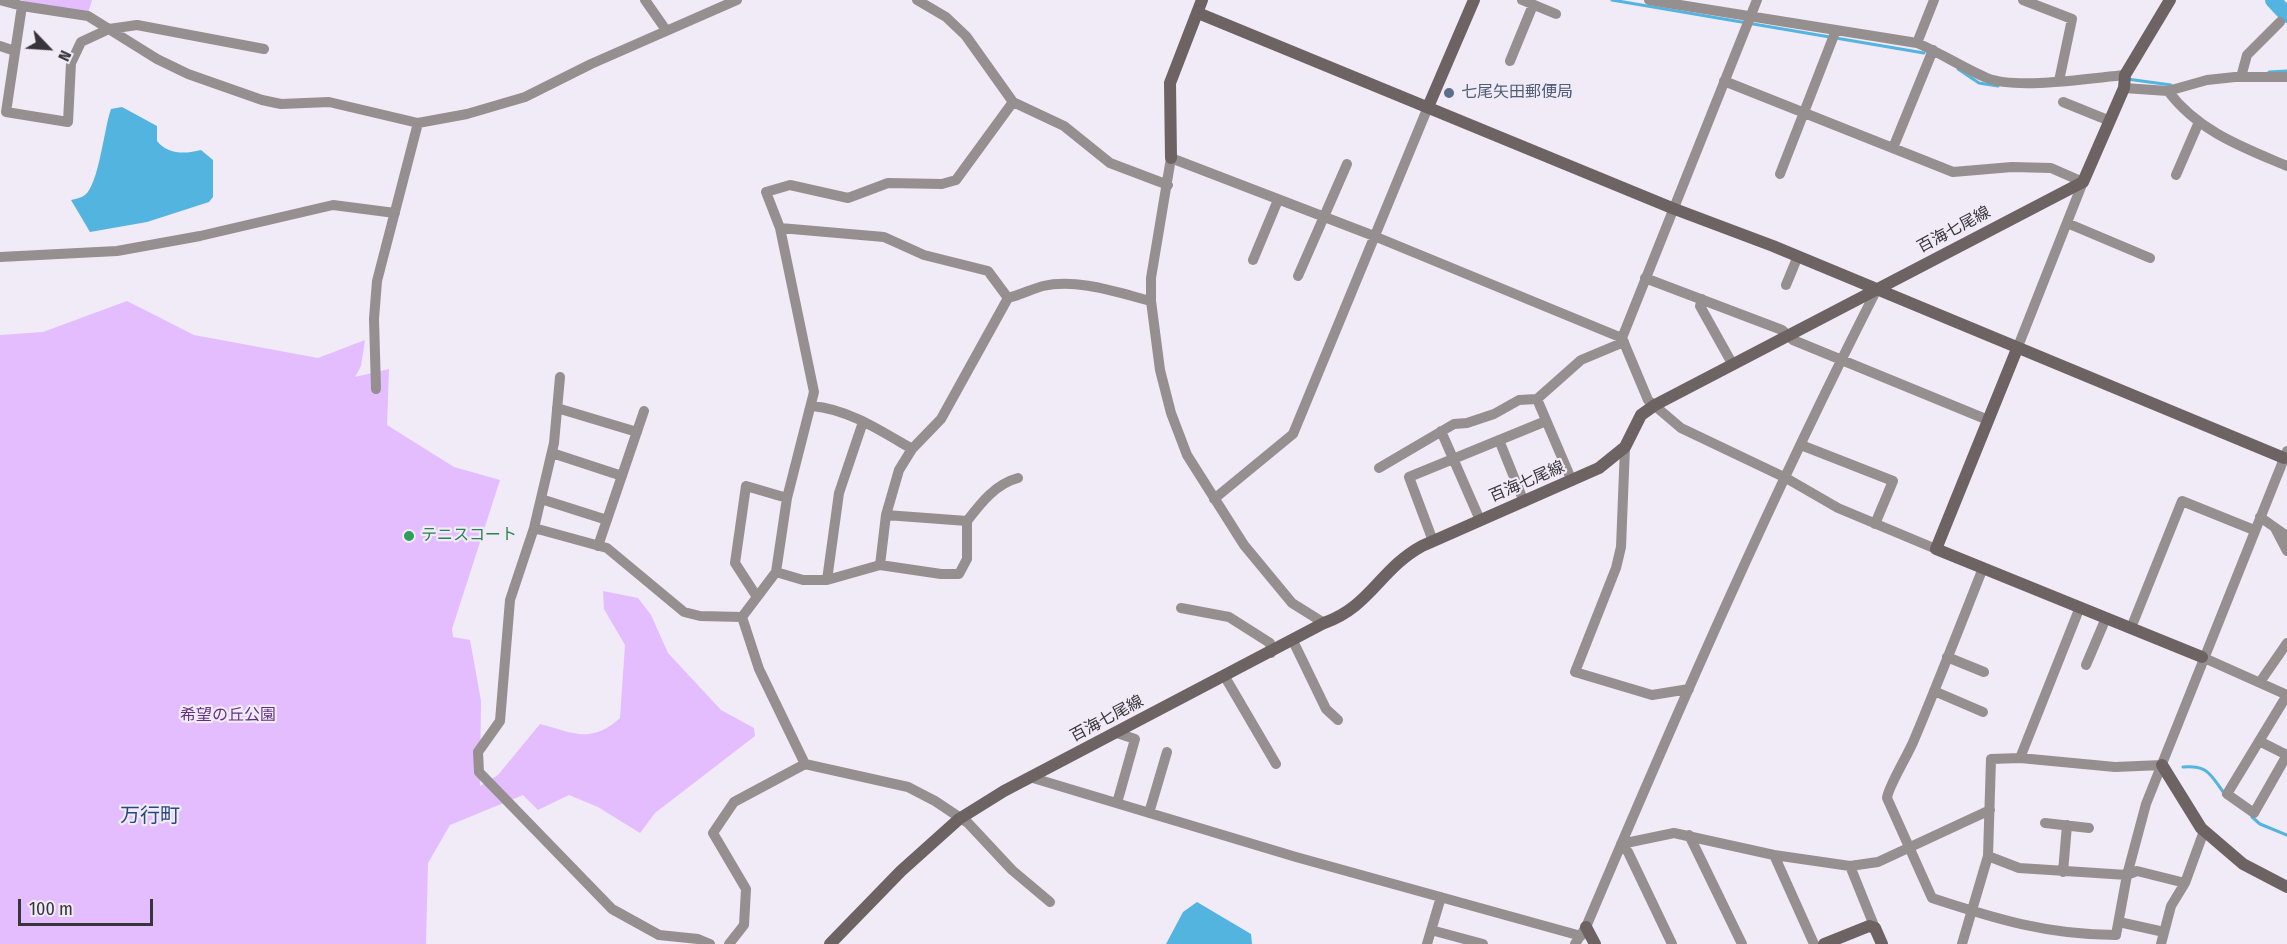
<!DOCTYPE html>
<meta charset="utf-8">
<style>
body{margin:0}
#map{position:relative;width:2287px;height:944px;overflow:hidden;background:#f1eaf7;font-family:"Fira Sans Condensed",sans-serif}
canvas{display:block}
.north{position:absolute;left:18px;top:18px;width:60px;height:60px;-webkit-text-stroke:4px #f1eaf7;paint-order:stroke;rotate:115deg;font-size:16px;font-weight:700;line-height:24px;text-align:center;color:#38353a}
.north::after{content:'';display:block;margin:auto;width:21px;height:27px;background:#38353a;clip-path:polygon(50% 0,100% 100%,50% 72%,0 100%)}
.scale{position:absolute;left:18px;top:899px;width:135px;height:27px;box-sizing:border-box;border:3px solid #38353a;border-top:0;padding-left:8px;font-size:18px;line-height:21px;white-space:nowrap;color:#38353a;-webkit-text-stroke:4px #f1eaf7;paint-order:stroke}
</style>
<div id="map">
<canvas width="2287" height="944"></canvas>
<div class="north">N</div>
<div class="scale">100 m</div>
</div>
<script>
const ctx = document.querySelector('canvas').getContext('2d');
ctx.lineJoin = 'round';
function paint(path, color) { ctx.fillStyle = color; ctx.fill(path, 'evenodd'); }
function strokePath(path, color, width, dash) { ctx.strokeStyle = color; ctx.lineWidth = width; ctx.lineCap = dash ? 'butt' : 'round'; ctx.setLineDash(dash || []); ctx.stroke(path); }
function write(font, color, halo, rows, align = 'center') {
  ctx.font = font + ' "Fira Sans Condensed","Noto Sans JP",sans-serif'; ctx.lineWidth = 4.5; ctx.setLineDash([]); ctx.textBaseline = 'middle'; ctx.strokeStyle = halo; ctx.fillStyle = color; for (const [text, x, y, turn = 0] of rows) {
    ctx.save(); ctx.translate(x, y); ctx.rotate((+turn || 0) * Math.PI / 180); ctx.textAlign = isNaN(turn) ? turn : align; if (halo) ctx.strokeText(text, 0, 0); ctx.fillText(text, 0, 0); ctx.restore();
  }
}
const green = new Path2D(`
 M 22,0 L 92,0 L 88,13 L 25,4 Z
 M 127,301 L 194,335 L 318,358 L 365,340 L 361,366 L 355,377 L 389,369 L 387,425 L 454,467 L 500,480 L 452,629 L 453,637 L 470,640 L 481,701 L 480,786 L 498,775 L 540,724 C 574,733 591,744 620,718 L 625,645 L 604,609 L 603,591 L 638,598 L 651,615 L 668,653 L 721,710 L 754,728 L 755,736 L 655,813 L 640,833 L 598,807 L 569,795 L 538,810 L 523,795 L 450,825 L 428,863 L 426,944 L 0,944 L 0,335 L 43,332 Z`);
const water = new Path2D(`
 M 122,107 L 157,126 L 157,141 C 168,155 186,154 201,150 L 213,160 L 213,197 L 209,202 L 147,222 L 90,232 L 71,200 C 75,199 81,198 85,195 C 99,184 104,128 111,109 Z
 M 1197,902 L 1251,934 L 1252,944 L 1166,944 L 1183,912 Z`);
const stream = new Path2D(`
 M 1612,0 L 1924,53
 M 1958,69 L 1979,83 L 1998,86
 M 2269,72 L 2287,71
 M 2127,79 L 2171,85
 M 2183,767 C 2208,765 2210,774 2224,793
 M 2252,817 L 2260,824 L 2287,835`);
const river = new Path2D(`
 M 2273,0 L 2287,15`);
const street = new Path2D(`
 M 0,0 L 22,6 L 88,16 L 157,59 L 188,74 L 262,100 L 281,104 L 329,102 L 418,123 L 467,114 L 525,97 L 591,64 L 737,0
 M 645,0 L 666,30
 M 917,0 L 946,17 L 966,36 L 1013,102 L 1064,126 L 1110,163 L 1168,185
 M 1522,0 L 1556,14
 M 1649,0 L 1917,43 C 1941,53 1963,68 1987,78 C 2017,90 2091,78 2125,75
 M 2023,0 L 2072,19 L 2059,81
 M 22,6 L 6,112 L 68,122 L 71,63 L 81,42 L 109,29 L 137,25 L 264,49
 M 1917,43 L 1934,0
 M 0,46 L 15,51
 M 1510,61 L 1533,5
 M 2241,77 L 2247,55 L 2280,22
 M 1724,81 L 1953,172 L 2012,167 L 2051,168 L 2083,182 L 2017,349
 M 2124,88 L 2168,91 L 2207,80 L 2235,77 L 2287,77
 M 2168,91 C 2198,131 2242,147 2287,166
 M 2063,102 L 2110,121
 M 1893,148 L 1933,50
 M 1780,174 L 1836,30
 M 2176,175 L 2199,122
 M 2067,223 L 2150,258
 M 780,228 L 884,237 L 924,255 L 988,271 L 1008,298
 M 0,257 L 117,251 L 200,236 L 333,205 L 395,213
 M 1253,260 L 1278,200
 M 1298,276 L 1347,164
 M 1645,278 L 1782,330 L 1793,340 L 1988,420
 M 1786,285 L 1798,256
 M 1702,299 L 1700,306 L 1733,365
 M 1622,338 L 1757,0
 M 560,377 L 554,443 L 534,528 L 510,600 L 500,721 L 478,752 L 479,772 L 612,909 L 659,935 L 698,939 L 710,944
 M 376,389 L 374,319 L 377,281 L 418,123
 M 1537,399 L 1572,481
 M 812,406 C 848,409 881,431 912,449
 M 557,408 L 637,432
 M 1441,431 L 1480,520
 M 1499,440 L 1524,502
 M 1801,445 L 1893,481 L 1875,524
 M 1625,447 L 1621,547 L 1616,568 L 1575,672 L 1652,695 L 1689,689
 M 552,453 L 622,476
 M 1379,468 L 1454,424 L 1467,423 L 1494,414 L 1519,400 L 1537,399 L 1581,360 L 1624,342
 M 541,499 L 607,520
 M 1214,499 L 1293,434 L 1428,107
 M 2260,517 L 2287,536
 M 967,521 C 980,504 995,484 1018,478
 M 534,528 L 607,548 L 684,612 L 700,616 L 742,617 L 776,572 L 787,498 L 814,392 L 780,228 L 766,192 L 790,185 L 848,198 L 888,183 L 942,184 L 956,180 L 1013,102
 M 2275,528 L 2287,551
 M 1433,541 L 1409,477 L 1546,421
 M 598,546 L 644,411
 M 880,565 L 886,515 L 899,470 L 912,449 L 941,419 L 1008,298 C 1020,295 1032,289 1043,286 C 1077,278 1119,293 1151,301
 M 1983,568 C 1960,626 1938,683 1914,740 C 1908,755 1888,787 1887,798 L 1932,898 C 1996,919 2048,935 2116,935 L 2127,875 L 2146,804 L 2287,451
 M 776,572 L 803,580 L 827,580 L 880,565 L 941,574 L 959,574 L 967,559 L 967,521 L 886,515
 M 827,580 L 839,493 L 863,422
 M 757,597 L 735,563 L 746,486 L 787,498
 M 1181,608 L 1229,617 L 1270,643 L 1271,653
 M 742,617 L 759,669 L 805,764 L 908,787 L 935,801 L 968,823 L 1012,870 L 1050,902
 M 1324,623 L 1292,603 L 1244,545 L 1187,455 L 1171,413 L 1160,370 L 1151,301 L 1151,278 L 1171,158 L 1374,236 L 1622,338 L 1648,400 L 1681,428 L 1786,478 L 1838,508 L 1936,549
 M 2131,628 L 2182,501 L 2254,530
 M 1293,641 L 1326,709 L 1338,720
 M 1947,657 L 1984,672
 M 2202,657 L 2287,695
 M 2086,665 L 2106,618
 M 1225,677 L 1276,764
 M 2260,682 L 2287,643
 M 1934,691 L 1983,712
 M 1117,733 L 1135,739 L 1117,803
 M 2259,741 L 2287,755
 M 2287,755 L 2254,813 L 2227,794 L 2287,695
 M 2020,758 L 2080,607
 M 1033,778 L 1296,857 L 1581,936
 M 1149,813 L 1167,752
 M 2045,823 L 2089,828
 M 1689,835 L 1742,944
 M 1774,855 L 1814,944
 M 1988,856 L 2019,868 L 2127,875 L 2137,871 L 2185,883
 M 1850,866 L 1875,928
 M 2063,872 L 2067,825
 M 2119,922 L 2164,932
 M 1431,930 L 1483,944
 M 729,944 L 744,925 L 746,889 L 713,833 L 734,802 L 805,764
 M 1427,944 L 1441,897
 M 1575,944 L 1586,927 C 1677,712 1771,497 1877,289
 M 1672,944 L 1628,852 L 1621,844 L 1674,833 L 1774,855 L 1850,866 L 1878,862 L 1990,810
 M 1962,944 L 1988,856 L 1991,759 L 2020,758 L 2115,767 L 2162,765
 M 2161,944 L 2171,906 L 2185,883 L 2204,831`);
const secondary = new Path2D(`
 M 1198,13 L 1672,208 L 1773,246 L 2284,458
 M 1428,107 L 1474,0
 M 1171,158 L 1170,83 L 1202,0
 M 2017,349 L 1936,549 L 2202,657
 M 2162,765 L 2201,828 L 2243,864 L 2287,887
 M 1586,927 L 1595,944
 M 830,944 L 901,871 L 959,819 L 1004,791 L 1324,623 C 1370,607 1380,569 1422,546 L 1599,468 L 1625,447 L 1641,415 L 1655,405 L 2083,182 L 2124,88 L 2125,75 L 2170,0
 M 1824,944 L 1869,926 L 1875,928 L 1882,944`);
const markers = [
 [1449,93,6,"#5c6f8a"],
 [409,536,6,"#2e9e5b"]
];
const serviceNames = [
 ["七尾矢田郵便局",1461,93]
];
const streetNames = [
 ["百海七尾線",1954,230,-28],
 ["百海七尾線",1527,482,-23],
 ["百海七尾線",1107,719,-28]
];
const leisureNames = [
 ["テニスコート",421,536]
];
const parkNames = [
 ["希望の丘公園",228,716]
];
const quarterNames = [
 ["万行町",150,816]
];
paint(green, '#e3bdff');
paint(water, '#52b4df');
strokePath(stream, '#52b4df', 3);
strokePath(river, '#52b4df', 16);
strokePath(street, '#968f8f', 10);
strokePath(secondary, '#6d6363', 12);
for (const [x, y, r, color] of markers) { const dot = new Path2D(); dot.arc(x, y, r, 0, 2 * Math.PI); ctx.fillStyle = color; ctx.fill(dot); strokePath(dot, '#f1eaf7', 2); }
write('16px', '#4e5e75', '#f1eaf7', serviceNames, 'left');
write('16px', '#38353a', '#f1eaf7', streetNames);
write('16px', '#27864d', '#f1eaf7', leisureNames, 'left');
write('16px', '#642f83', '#f1eaf7', parkNames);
write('20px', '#26497f', '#f1eaf7', quarterNames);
</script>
